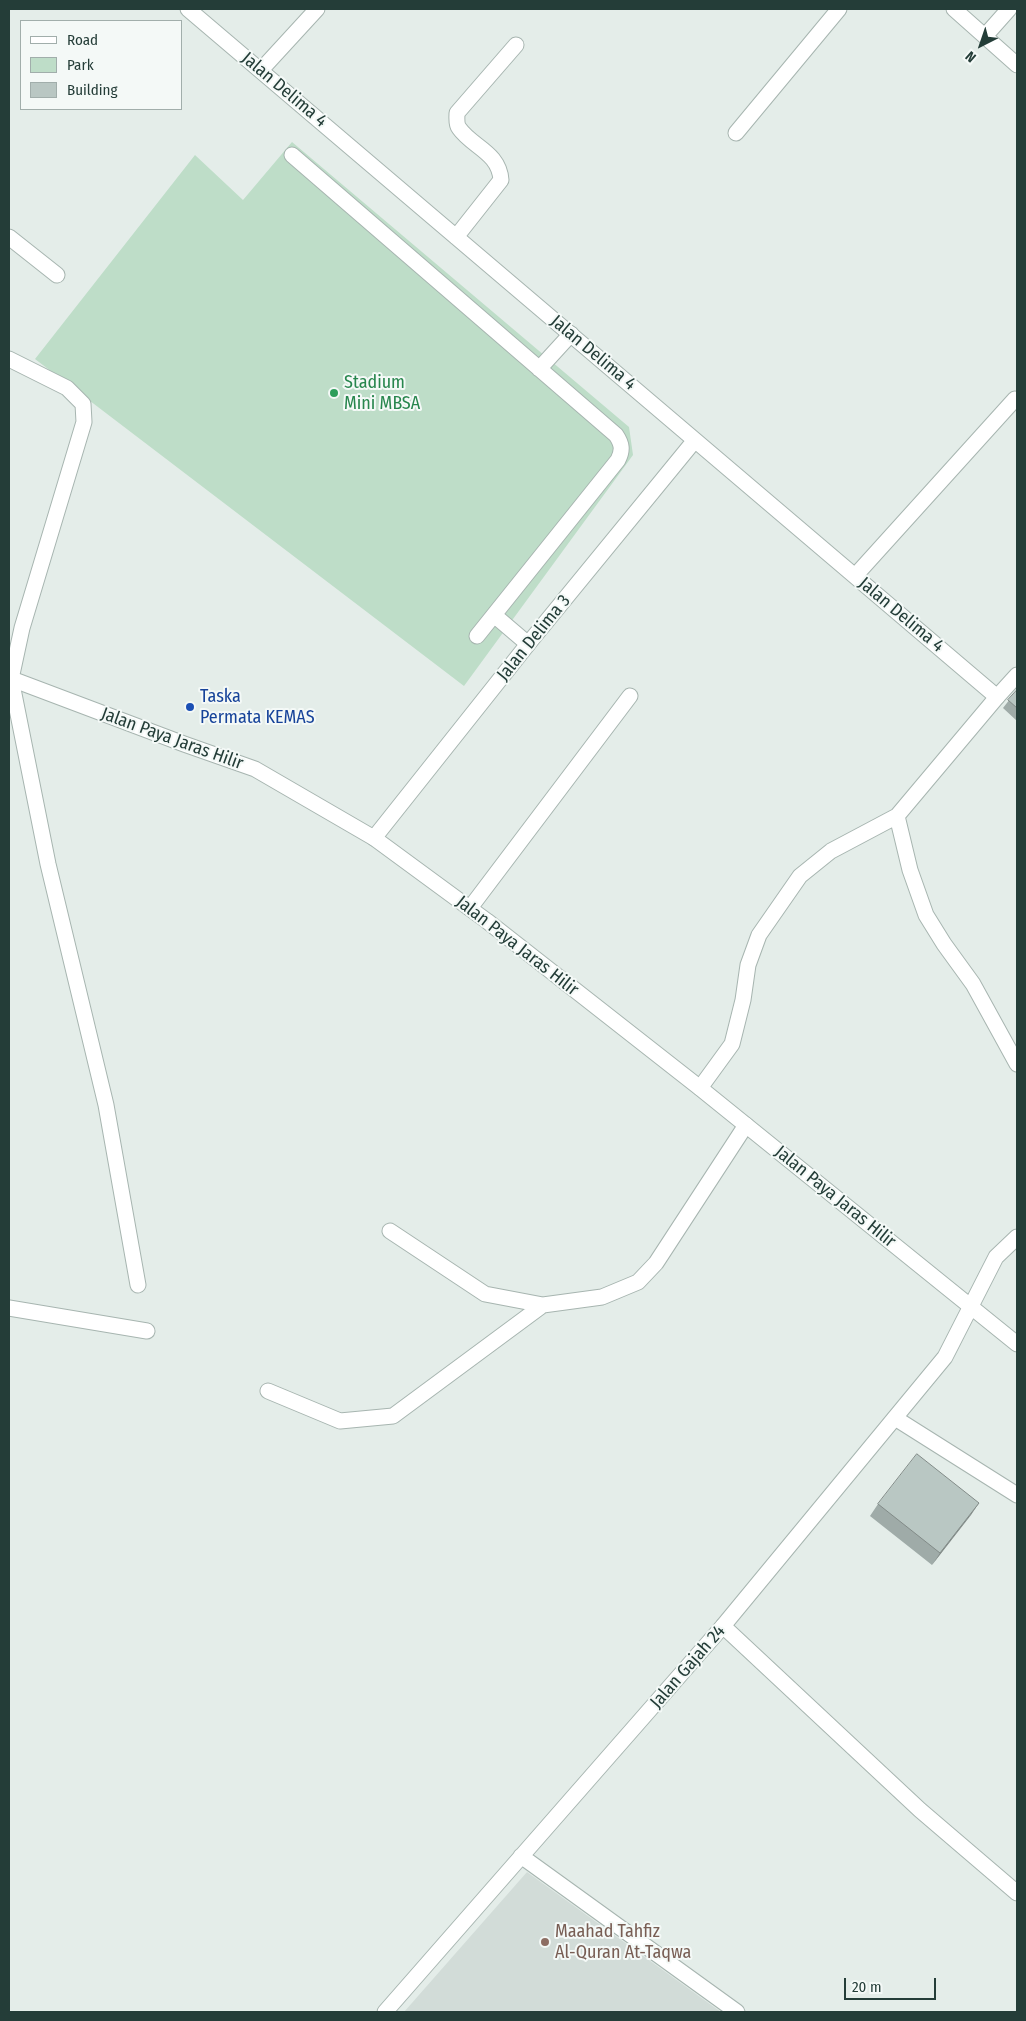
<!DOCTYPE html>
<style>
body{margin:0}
#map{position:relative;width:1026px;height:2021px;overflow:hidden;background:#e4ede9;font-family:"Fira Sans Condensed",sans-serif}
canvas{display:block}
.frame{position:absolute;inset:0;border:10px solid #243d38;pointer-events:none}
.legend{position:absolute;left:20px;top:20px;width:162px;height:90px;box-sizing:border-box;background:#f4f9f7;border:1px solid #a1aeab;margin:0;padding:6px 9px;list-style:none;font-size:15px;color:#243d38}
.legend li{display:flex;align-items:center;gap:10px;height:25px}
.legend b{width:25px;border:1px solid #a1aeab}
.north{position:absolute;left:956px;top:20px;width:50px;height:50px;-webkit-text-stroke:4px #f4f9f7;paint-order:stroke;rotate:221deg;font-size:14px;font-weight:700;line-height:20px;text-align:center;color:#243d38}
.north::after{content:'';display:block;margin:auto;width:18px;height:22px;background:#243d38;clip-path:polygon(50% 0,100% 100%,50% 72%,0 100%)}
.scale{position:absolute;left:844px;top:1978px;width:92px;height:22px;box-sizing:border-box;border:2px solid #243d38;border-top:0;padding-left:6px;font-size:15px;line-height:18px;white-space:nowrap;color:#243d38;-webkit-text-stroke:4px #f4f9f7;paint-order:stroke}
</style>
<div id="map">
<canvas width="1026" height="2021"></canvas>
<div class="frame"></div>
<ul class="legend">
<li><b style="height:6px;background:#fff"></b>Road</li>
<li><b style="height:14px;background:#beddc8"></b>Park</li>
<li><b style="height:14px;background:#b9c7c3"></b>Building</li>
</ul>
<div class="north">N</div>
<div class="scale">20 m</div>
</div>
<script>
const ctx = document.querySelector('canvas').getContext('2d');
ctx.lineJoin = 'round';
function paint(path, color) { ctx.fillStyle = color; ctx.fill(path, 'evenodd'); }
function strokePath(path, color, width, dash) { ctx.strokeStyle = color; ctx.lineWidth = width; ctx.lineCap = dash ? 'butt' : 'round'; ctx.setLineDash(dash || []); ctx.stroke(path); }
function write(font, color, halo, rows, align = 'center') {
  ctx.font = font + ' "Fira Sans Condensed",sans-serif'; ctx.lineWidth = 4; ctx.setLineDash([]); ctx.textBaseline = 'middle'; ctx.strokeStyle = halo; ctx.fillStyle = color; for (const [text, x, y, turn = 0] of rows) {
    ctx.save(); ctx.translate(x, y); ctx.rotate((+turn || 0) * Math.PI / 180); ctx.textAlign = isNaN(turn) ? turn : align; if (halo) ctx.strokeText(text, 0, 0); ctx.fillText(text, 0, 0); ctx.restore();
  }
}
const built = new Path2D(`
 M 527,1872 L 721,2012 L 404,2012 Z`);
const green = new Path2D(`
 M 292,142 L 629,427 L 633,455 L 464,686 L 35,359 L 195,155 L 243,200 Z`);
const service = new Path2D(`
 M 292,155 L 616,435 C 622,444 623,450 618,460 L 477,636
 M 9,237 L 57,275
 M 539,369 L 571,334
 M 494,615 L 528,644
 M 897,816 L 910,870 L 926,915 L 944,944 L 973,984 L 1017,1064
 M 700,1088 L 732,1044 L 743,1000 L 748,965 L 759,935 L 800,876 L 831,851 L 897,816 L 997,697
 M 895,1418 L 1017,1495
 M 723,1626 L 920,1810 L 1017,1893`);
const minor = new Path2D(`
 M 188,9 L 997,697 L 1017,675
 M 954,9 L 1017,65
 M 985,36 L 1009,9
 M 261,70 L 317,9
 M 736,133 L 839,9
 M 456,237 L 501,180 C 499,152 472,147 459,128 C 456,124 457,118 457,113 L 516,45
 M 9,359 L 67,388 L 83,404 L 84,422 L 22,628 L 11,679 L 48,864 L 106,1105 L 138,1285
 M 855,576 L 1015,399
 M 374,838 L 528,644 L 695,440
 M 470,908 L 630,696
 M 390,1231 L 485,1294 L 543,1305 L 602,1297 L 638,1282 L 656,1263 L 746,1125
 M 9,1308 L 147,1331
 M 268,1391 L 340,1421 L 393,1416 L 543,1305
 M 521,1856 L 737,2012
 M 385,2012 L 723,1626 L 945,1357 L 996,1257 L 1017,1237`);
const tertiary = new Path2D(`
 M 9,678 L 184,744 L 255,769 L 374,838 L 487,921 L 700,1088 L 1017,1344`);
const wall = new Path2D(`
 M 1017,690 L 1017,721 L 1003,708 Z
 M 979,1503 L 932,1565 L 870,1516 L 878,1504 Z`);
const shadedWall = new Path2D(`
 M 979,1503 L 971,1515 L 932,1565 L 940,1553 Z`);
const building = new Path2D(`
 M 1017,690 L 1017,708 L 1008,700 Z
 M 917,1454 L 979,1503 L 940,1553 L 878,1504 Z`);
const markers = [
 [334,393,5,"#2e9e5b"],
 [190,707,5,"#1a4fb4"],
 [545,1942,5,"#8d6e63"]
];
const streetNames = [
 ["Jalan Delima 4",284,90,40],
 ["Jalan Delima 4",593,353,40],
 ["Jalan Delima 4",901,615,40],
 ["Jalan Delima 3",534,638,-51],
 ["Jalan Paya Jaras Hilir",172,739,20],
 ["Jalan Paya Jaras Hilir",517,946,38],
 ["Jalan Paya Jaras Hilir",835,1197,39],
 ["Jalan Gajah 24",688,1667,-49]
];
const leisureNames = [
 ["Stadium",344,383],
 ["Mini MBSA",344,404]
];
const transitNames = [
 ["Taska",200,697],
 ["Permata KEMAS",200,718]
];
const educationNames = [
 ["Maahad Tahfiz",555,1932],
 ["Al-Quran At-Taqwa",555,1953]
];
paint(built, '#d2dcd8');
paint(green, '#beddc8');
strokePath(service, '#a7b5b0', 17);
strokePath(minor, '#a7b5b0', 17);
strokePath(tertiary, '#a7b5b0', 17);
strokePath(service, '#fff', 15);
strokePath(minor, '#fff', 15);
strokePath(tertiary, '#fff', 15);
paint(wall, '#9faba8');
paint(shadedWall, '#828b88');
paint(building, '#b9c7c3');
strokePath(building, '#828b88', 1);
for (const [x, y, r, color] of markers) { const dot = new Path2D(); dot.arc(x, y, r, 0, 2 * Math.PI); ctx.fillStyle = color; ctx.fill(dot); strokePath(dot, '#f4f9f7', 2); }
write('18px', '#243d38', '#f4f9f7', streetNames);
write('18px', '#27864d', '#f4f9f7', leisureNames, 'left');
write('18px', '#164399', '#f4f9f7', transitNames, 'left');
write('18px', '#785e54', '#f4f9f7', educationNames, 'left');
</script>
